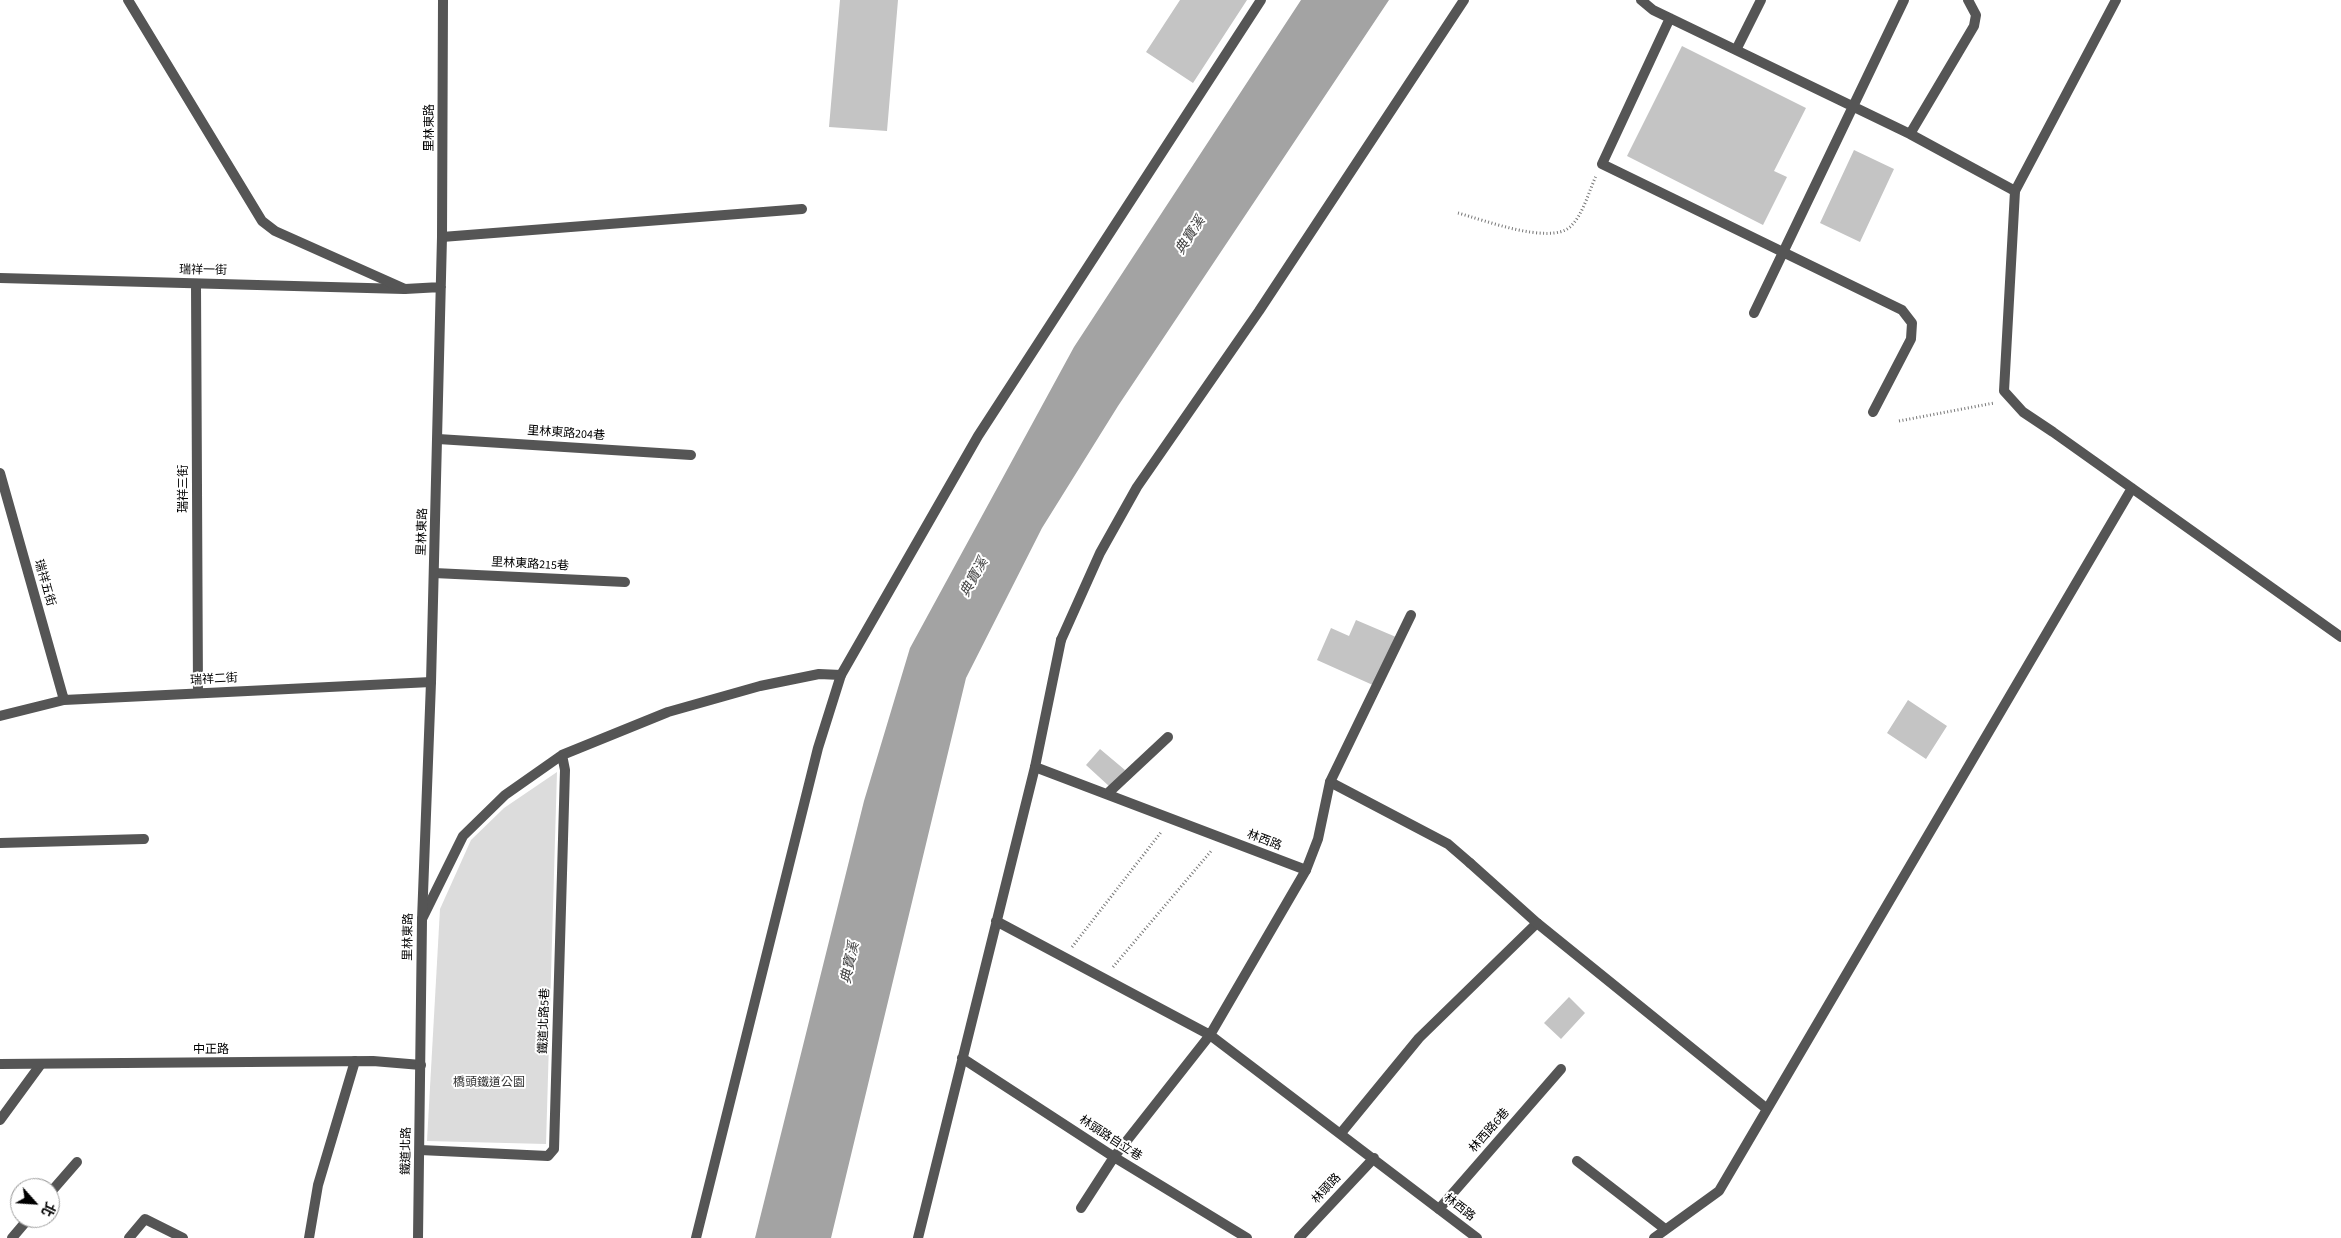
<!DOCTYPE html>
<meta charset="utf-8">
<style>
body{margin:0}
#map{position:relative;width:2341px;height:1238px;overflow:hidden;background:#fff;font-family:"Source Sans 3","Noto Sans TC",sans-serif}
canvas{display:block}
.north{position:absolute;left:10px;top:1178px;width:50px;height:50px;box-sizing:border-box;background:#fff;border:1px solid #999;border-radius:50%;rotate:116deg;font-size:14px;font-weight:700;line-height:20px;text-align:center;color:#000}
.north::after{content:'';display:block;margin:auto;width:18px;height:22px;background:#000;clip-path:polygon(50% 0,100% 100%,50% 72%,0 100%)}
</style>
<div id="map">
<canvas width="2341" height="1238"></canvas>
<div class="north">北</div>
</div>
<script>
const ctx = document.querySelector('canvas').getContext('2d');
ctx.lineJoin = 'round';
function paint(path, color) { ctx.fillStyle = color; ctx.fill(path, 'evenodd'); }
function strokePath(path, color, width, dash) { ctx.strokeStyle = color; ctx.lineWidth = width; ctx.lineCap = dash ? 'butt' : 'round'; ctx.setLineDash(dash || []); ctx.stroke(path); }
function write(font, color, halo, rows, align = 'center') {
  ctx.font = font + ' "Source Sans 3","Noto Sans TC",sans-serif'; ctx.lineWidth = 4; ctx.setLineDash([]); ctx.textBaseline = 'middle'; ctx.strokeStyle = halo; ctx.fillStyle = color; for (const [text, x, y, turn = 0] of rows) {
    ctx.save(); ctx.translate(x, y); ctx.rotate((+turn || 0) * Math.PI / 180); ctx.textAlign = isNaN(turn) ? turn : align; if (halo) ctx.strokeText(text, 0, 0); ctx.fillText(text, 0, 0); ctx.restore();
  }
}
const green = new Path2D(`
 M 557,772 L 546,1144 L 427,1141 L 440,909 L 471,840 L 504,808 Z`);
const water = new Path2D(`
 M 1301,0 L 1389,0 L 1118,406 L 1042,528 L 966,678 L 831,1238 L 755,1238 L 864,801 L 910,648 L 1074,347 Z`);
const building = new Path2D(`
 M 840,0 L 898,0 L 887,131 L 829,127 Z
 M 1180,0 L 1247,0 L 1193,83 L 1146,52 Z
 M 1682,46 L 1806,108 L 1774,171 L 1787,177 L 1763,225 L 1627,156 Z
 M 1854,150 L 1894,169 L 1860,242 L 1820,223 Z
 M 1356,620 L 1396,637 L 1375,686 L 1317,660 L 1331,628 L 1349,636 Z
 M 1908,700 L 1947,726 L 1926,759 L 1887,733 Z
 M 1100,749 L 1125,770 L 1110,787 L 1086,765 Z
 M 1569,997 L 1585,1013 L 1561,1039 L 1544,1023 Z`);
const path = new Path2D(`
 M 1458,213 C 1484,220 1549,245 1570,227 C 1583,215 1589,191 1596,176
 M 1899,421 L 1994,403
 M 1072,947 L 1162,831
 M 1113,967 L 1212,850`);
const service = new Path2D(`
 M 1641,0 L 1653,10 L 1910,134 L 2015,191
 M 1670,18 L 1602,164 L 1902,310 L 1912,323 L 1911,339 L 1873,412
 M 1736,50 L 1761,0
 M 1910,134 L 1974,26 L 1976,15 L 1968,0
 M 1754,313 L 1904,0
 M 1061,640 L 1100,553 L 1137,487 L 1259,311 L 1464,0
 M 1035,767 L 1306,870
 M 1330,782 L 1448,844 L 1470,863
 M 1107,794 L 1168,737
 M 0,1120 L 41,1064
 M 1341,1133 L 1419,1038 L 1537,923
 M 1577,1161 L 1665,1229
 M 50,1193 L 77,1162
 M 1439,1209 L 1561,1069
 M 12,1238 L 29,1218
 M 129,1238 L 145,1219 L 183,1238
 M 309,1238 L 318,1185 L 355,1061
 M 696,1238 L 818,748 L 841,675 L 978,436 L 1261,0`);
const minor = new Path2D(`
 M 2116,0 L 2015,191 L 2004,391 L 2023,412 L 2053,432 L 2341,637
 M 442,237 L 802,209
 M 0,278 L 404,289
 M 196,284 L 198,693
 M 438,439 L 691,455
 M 0,473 L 64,700
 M 434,573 L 625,582
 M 0,716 L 64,700 L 431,682
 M 0,843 L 144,839
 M 1470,863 L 1537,923 L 1767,1109
 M 422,919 L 463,836 L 505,795 L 562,755 L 668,712 L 760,686 L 819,674 L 841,675
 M 996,921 L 1210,1035 L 1477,1238
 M 962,1058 L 1114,1157 L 1247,1238
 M 0,1064 L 373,1061 L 421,1065
 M 420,1150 L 548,1156 L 554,1149 L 565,770 L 562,755
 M 1081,1208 L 1114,1157 L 1210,1035 L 1306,870 L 1318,839 L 1330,782 L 1411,615
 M 918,1238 L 1035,767 L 1061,640
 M 1299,1238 L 1374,1158
 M 1654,1238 L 1719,1191 L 2132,488`);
const tertiary = new Path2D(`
 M 128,0 L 262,221 L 275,231 L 405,289 L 441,287
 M 418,1238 L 422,920 L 431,682 L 442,237 L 443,0`);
const streetNames = [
 ["里林東路",430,128,-90],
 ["瑞祥一街",203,271,1],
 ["里林東路204巷",566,434,4],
 ["瑞祥三街",184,489,-90],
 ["里林東路",423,532,-88],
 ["里林東路215巷",530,565,3],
 ["瑞祥五街",44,583,74],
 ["瑞祥二街",214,680,-3],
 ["林西路",1264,841,21],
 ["里林東路",409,937,-89],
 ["鐵道北路5巷",545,1021,-88],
 ["中正路",211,1050],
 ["林西路6巷",1490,1131,-49],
 ["林頭路自立巷",1110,1139,33],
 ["鐵道北路",407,1151,-89],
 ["林頭路",1327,1189,-47],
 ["林西路",1459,1208,38]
];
const parkNames = [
 ["橋頭鐵道公園",489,1083]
];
const waterNames = [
 ["典寶溪",1191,236,-57],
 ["典寶溪",975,578,-61],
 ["典寶溪",851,963,-78]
];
paint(green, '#dcdcdc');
paint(water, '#a3a3a3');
paint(building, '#c4c4c4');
strokePath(path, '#777', 3, [1, 2.5]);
strokePath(service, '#555', 10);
strokePath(minor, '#555', 10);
strokePath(tertiary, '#555', 10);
write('12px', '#000', '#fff', streetNames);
write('12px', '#333', '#fff', parkNames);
write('italic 14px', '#444', '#fff', waterNames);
</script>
